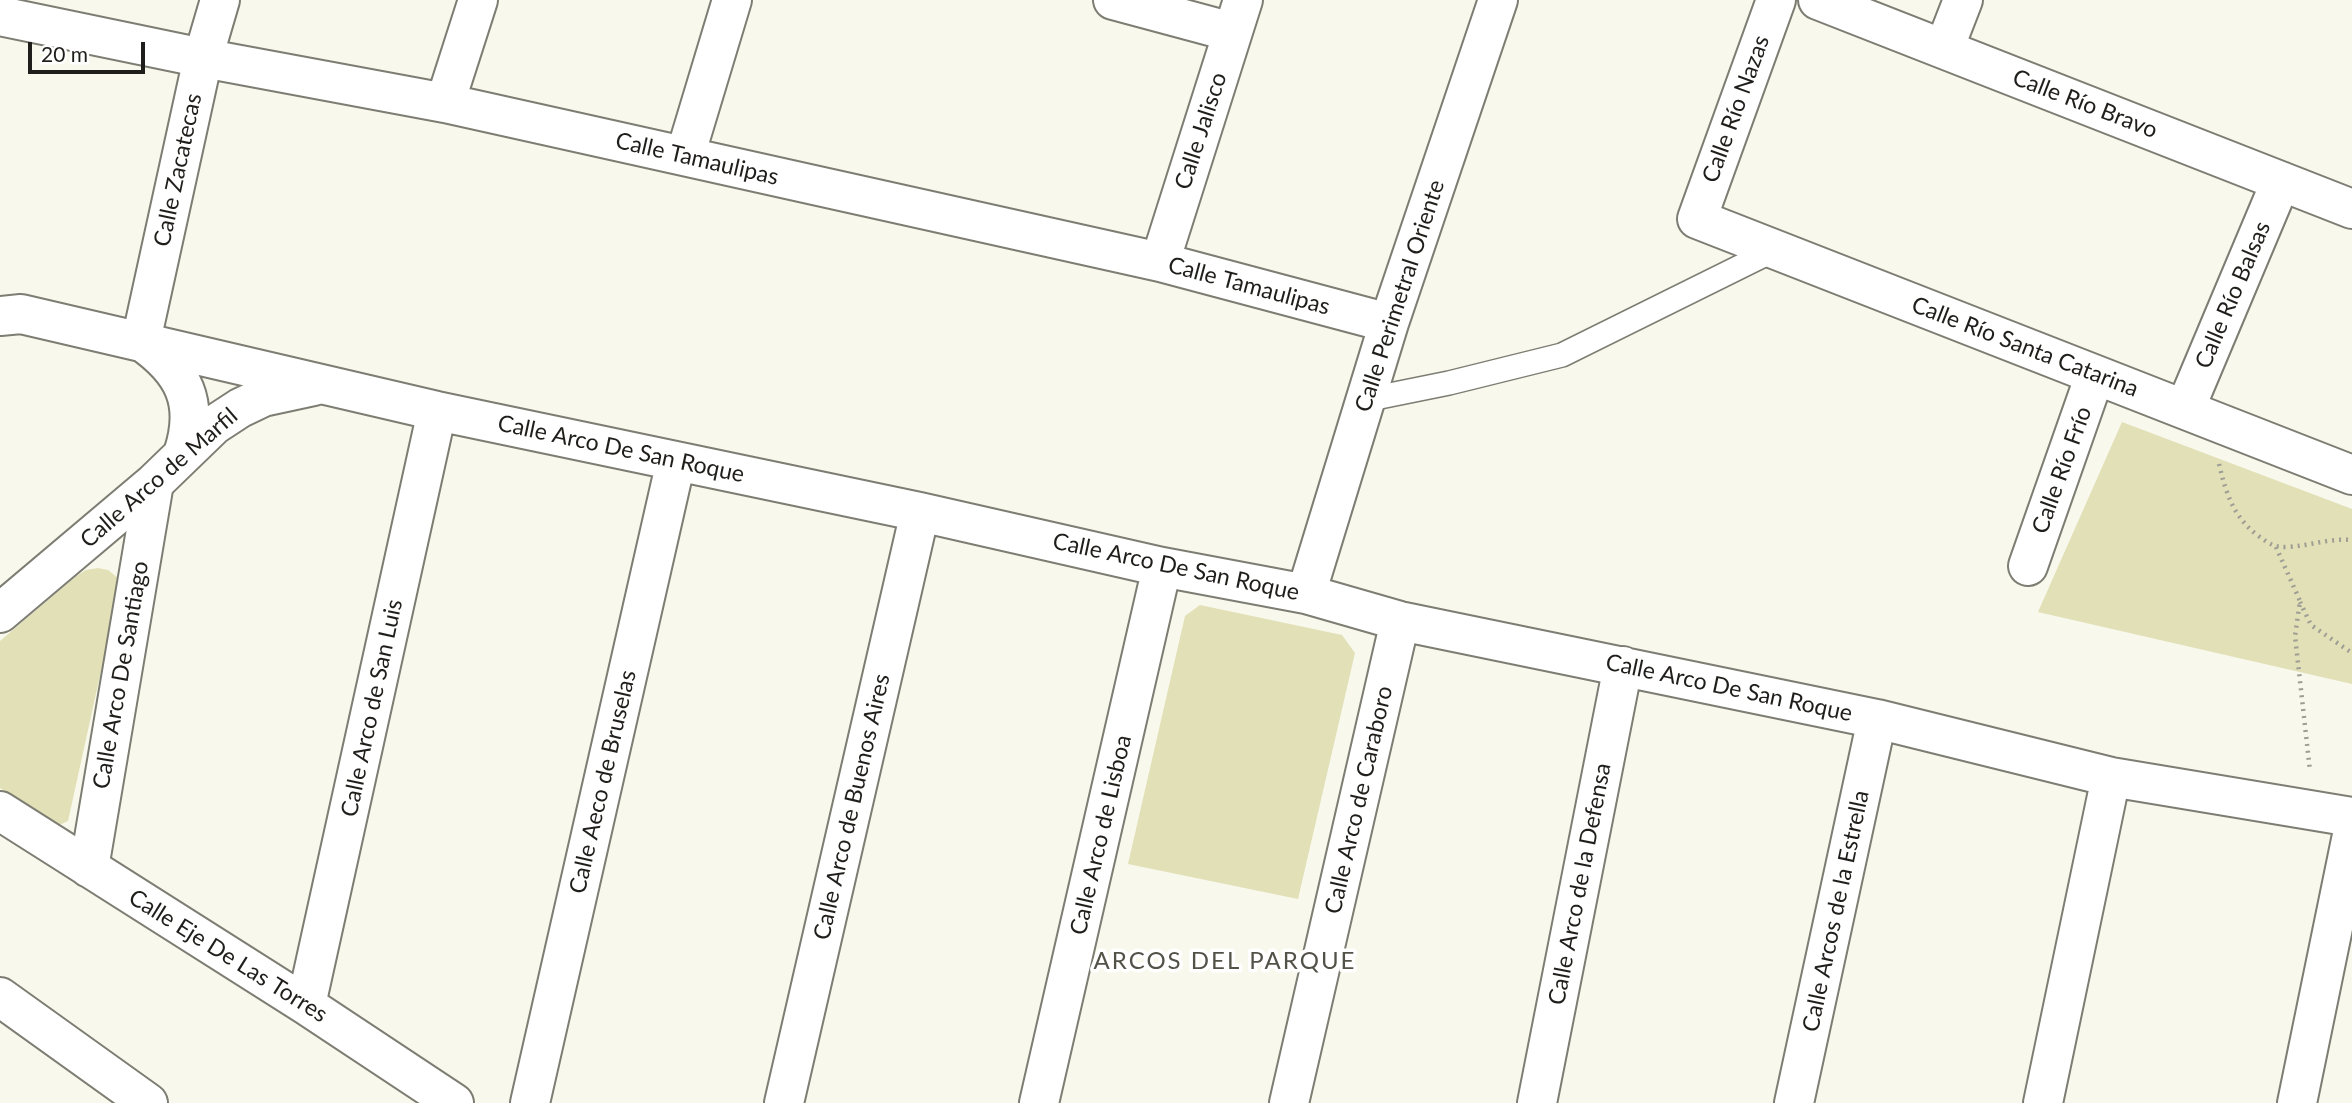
<!DOCTYPE html>
<meta charset="utf-8">
<style>
body{margin:0}
#map{position:relative;width:2352px;height:1103px;overflow:hidden;background:#f8f8ec;font-family:Lato,sans-serif}
canvas{display:block}
.scale{position:absolute;left:28px;top:42px;width:117px;height:32px;box-sizing:border-box;border:4px solid #1f1e1a;border-top:0;padding-left:9px;font-size:21px;line-height:24px;white-space:nowrap;color:#1f1e1a;-webkit-text-stroke:5px #fff;paint-order:stroke}
</style>
<div id="map">
<canvas width="2352" height="1103"></canvas>
<div class="scale">20 m</div>
</div>
<script>
const ctx = document.querySelector('canvas').getContext('2d');
ctx.lineJoin = 'round';
function paint(path, color) { ctx.fillStyle = color; ctx.fill(path, 'evenodd'); }
function strokePath(path, color, width, dash) { ctx.strokeStyle = color; ctx.lineWidth = width; ctx.lineCap = dash ? 'butt' : 'round'; ctx.setLineDash(dash || []); ctx.stroke(path); }
function write(font, color, halo, rows, align = 'center') {
  ctx.font = font + ' Lato,sans-serif'; ctx.lineWidth = 7; ctx.setLineDash([]); ctx.textBaseline = 'middle'; ctx.strokeStyle = halo; ctx.fillStyle = color; for (const [text, x, y, turn = 0] of rows) {
    ctx.save(); ctx.translate(x, y); ctx.rotate((+turn || 0) * Math.PI / 180); ctx.textAlign = isNaN(turn) ? turn : align; if (halo) ctx.strokeText(text, 0, 0); ctx.fillText(text, 0, 0); ctx.restore();
  }
}
const green = new Path2D(`
 M 2122,422 L 2352,509 L 2352,684 L 2038,612 Z
 M 98,568 L 108,570 L 118,578 L 119,589 L 68,821 L 57,826 L 0,788 L 0,641 L 75,577 L 86,570 Z
 M 1200,605 L 1342,635 L 1355,653 L 1298,899 L 1128,864 L 1185,616 Z`);
const path = new Path2D(`
 M 2219,464 C 2226,493 2233,516 2257,535 C 2267,542 2274,548 2287,547 C 2310,546 2328,538 2352,540
 M 2276,547 L 2300,601 L 2295,636 L 2310,771
 M 2300,602 L 2311,625 L 2352,653`);
const service = new Path2D(`
 M 1365,400 L 1449,383 L 1562,355 L 1776,249`);
const minor = new Path2D(`
 M 1113,0 L 1232,32
 M 1776,0 L 1697,219 L 2352,475
 M 1818,0 L 2352,209
 M 0,16 L 203,58 L 445,103 L 1160,262 L 1389,323
 M 1944,49 L 1963,0
 M 445,103 L 478,0
 M 685,156 L 732,0
 M 1160,262 L 1243,0
 M 0,316 L 21,314 L 437,411 L 920,512 L 1162,567 L 1306,594 L 1400,621 L 1877,719 L 2111,777 L 2352,817
 M 2185,409 L 2281,181
 M 183,454 C 200,403 184,371 141,341 L 203,58 L 220,0
 M 2028,566 L 2095,375
 M 1306,594 L 1389,323 L 1498,0
 M 0,613 L 154,483 L 214,425 L 240,408 L 263,397 L 314,386
 M 0,811 L 306,1005 L 454,1103
 M 89,868 L 154,483
 M 0,997 L 148,1103
 M 306,1005 L 437,411
 M 530,1103 L 676,461
 M 784,1103 L 920,512
 M 1039,1103 L 1162,567
 M 1289,1103 L 1400,621
 M 1537,1103 L 1623,666
 M 1794,1103 L 1877,719
 M 2043,1103 L 2111,777
 M 2297,1103 L 2352,835`);
const streetNames = [
 ["Calle Río Bravo",2085,104,21],
 ["Calle Río Nazas",1736,109,-70],
 ["Calle Jalisco",1201,131,-72],
 ["Calle Tamaulipas",697,159,13],
 ["Calle Zacatecas",178,170,-78],
 ["Calle Tamaulipas",1249,286,15],
 ["Calle Río Balsas",2233,295,-67],
 ["Calle Perimetral Oriente",1400,296,-72],
 ["Calle Río Santa Catarina",2025,347,21],
 ["Calle Arco De San Roque",621,449,12],
 ["Calle Río Frío",2062,470,-70],
 ["Calle Arco de Marfil",159,478,-41],
 ["Calle Arco De San Roque",1176,567,12],
 ["Calle Arco De Santiago",121,675,-80],
 ["Calle Arco De San Roque",1729,688,12],
 ["Calle Arco de San Luis",372,708,-78],
 ["Calle Aeco de Bruselas",603,782,-77],
 ["Calle Arco de Caraboro",1359,800,-77],
 ["Calle Arco de Buenos Aires",852,807,-77],
 ["Calle Arco de Lisboa",1101,835,-77],
 ["Calle Arco de la Defensa",1580,884,-79],
 ["Calle Arcos de la Estrella",1836,911,-78],
 ["Calle Eje De Las Torres",228,956,32]
];
const neighbourhoodNames = [
 ["ARCOS DEL PARQUE",1225,961]
];
paint(green, '#e2e0b7');
strokePath(service, '#7d7d73', 26);
strokePath(minor, '#7d7d73', 42);
strokePath(path, '#9e9e95', 4.5, [2, 5]);
strokePath(service, '#fff', 23);
strokePath(minor, '#fff', 38);
write('23px', '#1f1e1a', '#fff', streetNames);
ctx.letterSpacing = '2px';
write('24px', '#535249', '#fff', neighbourhoodNames);
ctx.letterSpacing = '0px';
</script>
